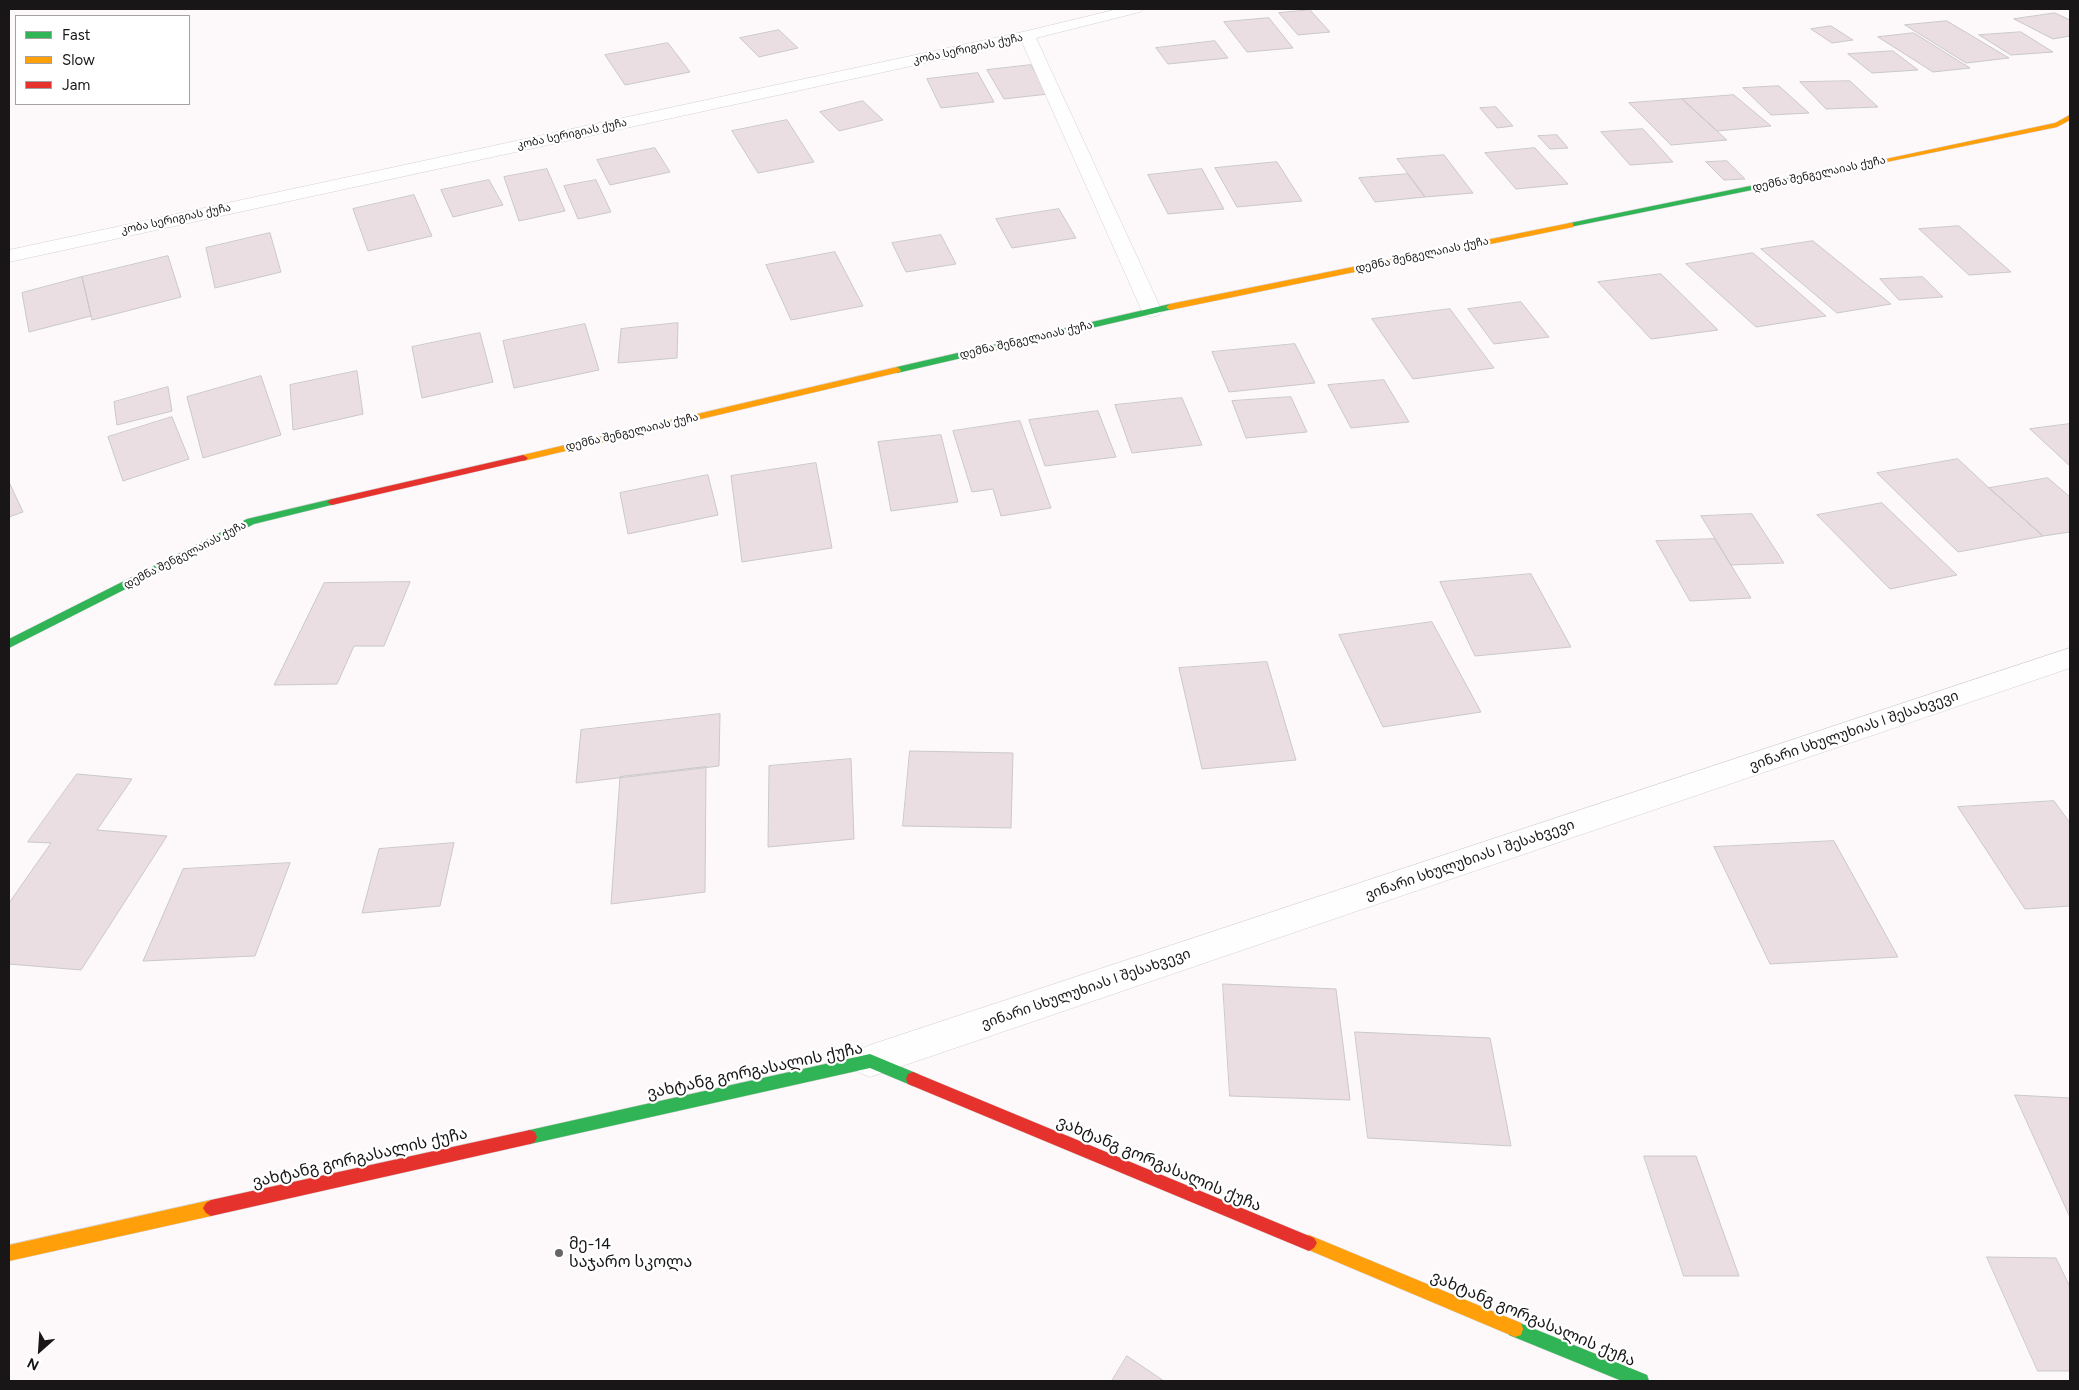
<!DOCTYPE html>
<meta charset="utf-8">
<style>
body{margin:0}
#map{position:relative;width:2079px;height:1390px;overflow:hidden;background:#fdf9fb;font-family:Figtree,sans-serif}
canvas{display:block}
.frame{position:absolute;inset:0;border:10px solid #181617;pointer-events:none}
.legend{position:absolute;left:15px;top:15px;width:175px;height:90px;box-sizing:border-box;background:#fff;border:1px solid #a3a2a2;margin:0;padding:6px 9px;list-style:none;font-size:15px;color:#181617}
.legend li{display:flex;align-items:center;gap:10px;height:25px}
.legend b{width:25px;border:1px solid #a3a2a2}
.north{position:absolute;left:15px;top:1325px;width:50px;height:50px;-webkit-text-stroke:4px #fff;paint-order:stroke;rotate:206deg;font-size:14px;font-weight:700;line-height:20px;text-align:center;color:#181617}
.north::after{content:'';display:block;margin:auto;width:18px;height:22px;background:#181617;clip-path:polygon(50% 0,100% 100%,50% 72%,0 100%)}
</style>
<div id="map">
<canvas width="2079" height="1390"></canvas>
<div class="frame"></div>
<ul class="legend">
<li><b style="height:6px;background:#30b455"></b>Fast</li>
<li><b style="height:6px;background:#ff9f0a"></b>Slow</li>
<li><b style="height:6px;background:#e5322d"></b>Jam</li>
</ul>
<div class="north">N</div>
</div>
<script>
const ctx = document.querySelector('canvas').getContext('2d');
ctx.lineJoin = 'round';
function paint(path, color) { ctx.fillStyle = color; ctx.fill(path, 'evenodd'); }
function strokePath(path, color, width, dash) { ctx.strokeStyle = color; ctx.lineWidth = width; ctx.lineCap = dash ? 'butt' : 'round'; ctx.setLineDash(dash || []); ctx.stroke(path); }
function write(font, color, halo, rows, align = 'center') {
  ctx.font = font + ' Figtree,"Noto Sans Georgian",sans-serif'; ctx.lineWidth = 4.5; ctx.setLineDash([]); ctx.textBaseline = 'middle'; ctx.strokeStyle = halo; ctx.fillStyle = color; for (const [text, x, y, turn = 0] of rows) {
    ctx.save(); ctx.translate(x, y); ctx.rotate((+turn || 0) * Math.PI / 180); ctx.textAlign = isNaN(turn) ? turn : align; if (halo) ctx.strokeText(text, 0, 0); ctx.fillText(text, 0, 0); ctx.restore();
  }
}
const building = new Path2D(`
 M 1310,10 L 1330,32 L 1298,35 L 1279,13 Z
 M 2055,13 L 2070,20 L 2070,36 L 2053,39 L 2014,19 Z
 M 1269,18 L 1293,48 L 1247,52 L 1224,22 Z
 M 1947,21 L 2009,58 L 1966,63 L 1905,25 Z
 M 1831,26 L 1853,40 L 1832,43 L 1811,29 Z
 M 779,30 L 798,48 L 759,57 L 740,38 Z
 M 2021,32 L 2053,52 L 2011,55 L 1979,35 Z
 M 1914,33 L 1970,68 L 1933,72 L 1878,37 Z
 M 1215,41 L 1228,58 L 1168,64 L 1156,48 Z
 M 668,43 L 690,72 L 625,85 L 605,55 Z
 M 1893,51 L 1918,70 L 1872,73 L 1848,54 Z
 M 1031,65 L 1048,94 L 1004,99 L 987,70 Z
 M 978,73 L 994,102 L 941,108 L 927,79 Z
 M 1850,81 L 1878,107 L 1826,109 L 1800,82 Z
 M 1779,86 L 1809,113 L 1771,115 L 1743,88 Z
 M 1734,95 L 1771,126 L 1717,131 L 1682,99 Z
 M 1682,99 L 1717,131 L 1727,140 L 1671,145 L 1629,103 Z
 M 863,101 L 883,120 L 839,131 L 820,112 Z
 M 1496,107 L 1513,126 L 1497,128 L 1480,108 Z
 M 787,120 L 814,162 L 758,173 L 732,131 Z
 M 1643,129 L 1673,162 L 1630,165 L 1601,132 Z
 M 1557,135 L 1568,148 L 1550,149 L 1538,136 Z
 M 655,148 L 670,172 L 610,185 L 597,160 Z
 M 1535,148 L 1568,184 L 1516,189 L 1485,153 Z
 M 1444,155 L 1473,193 L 1425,197 L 1397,159 Z
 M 1727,161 L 1745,179 L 1724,180 L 1706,162 Z
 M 1277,162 L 1302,201 L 1237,207 L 1215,168 Z
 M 547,169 L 565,211 L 519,221 L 504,177 Z
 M 1202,169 L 1224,209 L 1168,214 L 1148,175 Z
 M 1408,174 L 1425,197 L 1375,202 L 1359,178 Z
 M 489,180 L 503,205 L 453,217 L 441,190 Z
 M 596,180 L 611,212 L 578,219 L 564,186 Z
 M 414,195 L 432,236 L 368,251 L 353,209 Z
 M 1059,209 L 1076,238 L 1012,248 L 996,219 Z
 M 1959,226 L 2011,272 L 1969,275 L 1919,229 Z
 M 270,233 L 281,272 L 215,288 L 206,248 Z
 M 941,235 L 956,264 L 906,272 L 892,243 Z
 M 1813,241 L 1891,304 L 1837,313 L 1761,249 Z
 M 835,252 L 863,306 L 791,320 L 766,265 Z
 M 1753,253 L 1826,316 L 1756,327 L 1686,264 Z
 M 168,256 L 181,297 L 92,320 L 82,277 Z
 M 1661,274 L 1718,330 L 1651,339 L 1598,282 Z
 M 82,277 L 91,316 L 29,332 L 22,293 Z
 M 1923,277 L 1943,297 L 1899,300 L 1880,279 Z
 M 1521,302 L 1549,337 L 1494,344 L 1468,309 Z
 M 1450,309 L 1494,368 L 1413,379 L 1372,319 Z
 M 678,323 L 677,358 L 618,363 L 621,329 Z
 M 585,324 L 599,370 L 514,388 L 503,341 Z
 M 480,333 L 493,382 L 422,398 L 412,347 Z
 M 1295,344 L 1315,383 L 1229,392 L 1212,352 Z
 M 357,371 L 363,414 L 293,430 L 290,385 Z
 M 261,376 L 281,435 L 203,458 L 187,397 Z
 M 1384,380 L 1409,422 L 1351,428 L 1328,385 Z
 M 168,387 L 172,411 L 117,425 L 114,402 Z
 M 1291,397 L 1307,432 L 1246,438 L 1232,401 Z
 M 1182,398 L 1202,445 L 1132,453 L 1115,405 Z
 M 1098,411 L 1116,457 L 1045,466 L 1029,420 Z
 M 172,417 L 189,459 L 123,481 L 108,437 Z
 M 1020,421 L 1051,508 L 1001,516 L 993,489 L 972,492 L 953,431 Z
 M 2070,424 L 2070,466 L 2030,429 Z
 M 941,435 L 958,502 L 891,511 L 878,442 Z
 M 1958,459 L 1989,488 L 2043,536 L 1958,552 L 1877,473 Z
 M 816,463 L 832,548 L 742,562 L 731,476 Z
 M 708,475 L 718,515 L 628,534 L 620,493 Z
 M 2048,478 L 2070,497 L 2070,532 L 2043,536 L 1989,488 Z
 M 9,482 L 23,512 L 9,517 Z
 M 1882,503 L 1957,575 L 1890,589 L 1817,515 Z
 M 1752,514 L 1784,563 L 1731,565 L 1701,516 Z
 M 1715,539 L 1731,565 L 1751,598 L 1690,601 L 1656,541 Z
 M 1531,574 L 1571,647 L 1475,656 L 1440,582 Z
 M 410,582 L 384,646 L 354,646 L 337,684 L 274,685 L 324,583 Z
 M 1432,622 L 1481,712 L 1383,727 L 1339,635 Z
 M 1267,662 L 1296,760 L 1202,769 L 1179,668 Z
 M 720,714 L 719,766 L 576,783 L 581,730 Z
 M 910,751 L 1013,753 L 1011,828 L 903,826 Z
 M 851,759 L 854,839 L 768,847 L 769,766 Z
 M 706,767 L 705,892 L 611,904 L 620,777 Z
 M 77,774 L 132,779 L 97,830 L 167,836 L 81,970 L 9,964 L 9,903 L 51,843 L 28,842 Z
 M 2054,801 L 2070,823 L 2070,906 L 2025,909 L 1958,807 Z
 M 1834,841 L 1898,957 L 1770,964 L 1714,847 Z
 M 454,843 L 440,906 L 362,913 L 379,849 Z
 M 290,863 L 255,956 L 143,961 L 183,869 Z
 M 1223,984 L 1336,989 L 1350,1100 L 1230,1096 Z
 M 1355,1032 L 1490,1038 L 1511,1146 L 1368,1138 Z
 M 2015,1095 L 2070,1098 L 2070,1217 Z
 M 1644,1156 L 1696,1156 L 1739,1276 L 1684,1276 Z
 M 1987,1257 L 2056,1258 L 2070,1287 L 2070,1371 L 2038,1371 Z
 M 1127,1356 L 1164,1381 L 1112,1381 Z`);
const street = new Path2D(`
 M 1118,9 L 1142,9 L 1140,12 L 1036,38 L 1162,311 L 1159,315 L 1152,317 L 1145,315 L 1142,311 L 1022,42 L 9,262 L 9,250 L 1027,31 Z
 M 2070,648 L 2070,668 L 870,1077 L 858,1072 L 853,1061 L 858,1050 L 870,1045 Z`);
const fast = new Path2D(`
 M 1857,164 L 1861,166 L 1860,168 L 1570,227 L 1566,225 L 1570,223 Z
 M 1170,304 L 1173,305 L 1173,309 L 897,373 L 893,370 L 897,367 Z
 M 332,499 L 337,502 L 335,504 L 254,524 L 9,648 L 9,639 L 247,519 Z
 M 870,1054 L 918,1074 L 920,1079 L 918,1084 L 913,1086 L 870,1068 L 530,1144 L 525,1142 L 523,1137 L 525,1132 L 530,1130 Z
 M 1515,1321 L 1647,1375 L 1649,1381 L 1622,1381 L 1509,1335 L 1507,1329 L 1509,1323 Z`);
const slow = new Path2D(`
 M 2070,115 L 2070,120 L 2057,127 L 1857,168 L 1853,166 L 2055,123 Z
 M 1570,223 L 1573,223 L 1573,227 L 1170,310 L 1166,307 L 1170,304 Z
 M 897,367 L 901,370 L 900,372 L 523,461 L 518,458 L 523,455 Z
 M 211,1200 L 216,1203 L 219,1208 L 216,1213 L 211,1216 L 9,1261 L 9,1245 Z
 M 1309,1235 L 1521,1323 L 1523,1329 L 1521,1335 L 1515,1337 L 1304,1248 L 1301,1243 L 1304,1238 Z`);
const jam = new Path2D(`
 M 523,455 L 528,458 L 526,460 L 332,505 L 327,502 L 332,499 Z
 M 913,1072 L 1314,1238 L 1317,1243 L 1314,1248 L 1309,1251 L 908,1084 L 906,1079 L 908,1074 Z
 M 530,1130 L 535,1132 L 537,1137 L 535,1142 L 530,1144 L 211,1216 L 206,1213 L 203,1208 L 206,1203 L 211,1200 Z`);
const markers = [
 [559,1253,5,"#686567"]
];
const farStreetnames = [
 ["კობა სერიგიას ქუჩა",968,49,-12],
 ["კობა სერიგიას ქუჩა",572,134,-12],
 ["დემნა შენგელაიას ქუჩა",1819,174,-12],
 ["კობა სერიგიას ქუჩა",176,219,-12],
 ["დემნა შენგელაიას ქუჩა",1422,255,-12],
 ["დემნა შენგელაიას ქუჩა",1026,340,-13],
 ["დემნა შენგელაიას ქუჩა",632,432,-13],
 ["დემნა შენგელაიას ქუჩა",185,555,-27]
];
const streetNames = [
 ["ვინარი სხულუხიას I შესახვევი",1854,731,-19],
 ["ვინარი სხულუხიას I შესახვევი",1470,860,-19],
 ["ვინარი სხულუხიას I შესახვევი",1086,989,-19]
];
const nearStreetnames = [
 ["ვახტანგ გორგასალის ქუჩა",755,1071,-12],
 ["ვახტანგ გორგასალის ქუჩა",360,1158,-13],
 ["ვახტანგ გორგასალის ქუჩა",1159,1164,23],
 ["ვახტანგ გორგასალის ქუჩა",1533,1319,23]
];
const nearPoinames = [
 ["მე-14",569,1244],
 ["საჯარო სკოლა",569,1262]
];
paint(building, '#eadee3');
strokePath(building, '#cac8c9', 1);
strokePath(street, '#d4d1d2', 1);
strokePath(fast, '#d4d1d2', 1);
strokePath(slow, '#d4d1d2', 1);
strokePath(jam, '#d4d1d2', 1);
paint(street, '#fffefe');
paint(fast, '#30b455');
paint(slow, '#ff9f0a');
paint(jam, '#e5322d');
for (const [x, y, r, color] of markers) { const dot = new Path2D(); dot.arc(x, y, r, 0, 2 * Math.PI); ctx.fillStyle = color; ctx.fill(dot); strokePath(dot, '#fff', 2); }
write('11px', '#181617', '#fff', farStreetnames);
write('14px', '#181617', '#fff', streetNames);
write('16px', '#181617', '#fff', nearStreetnames);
write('16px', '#181617', '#fff', nearPoinames, 'left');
</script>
